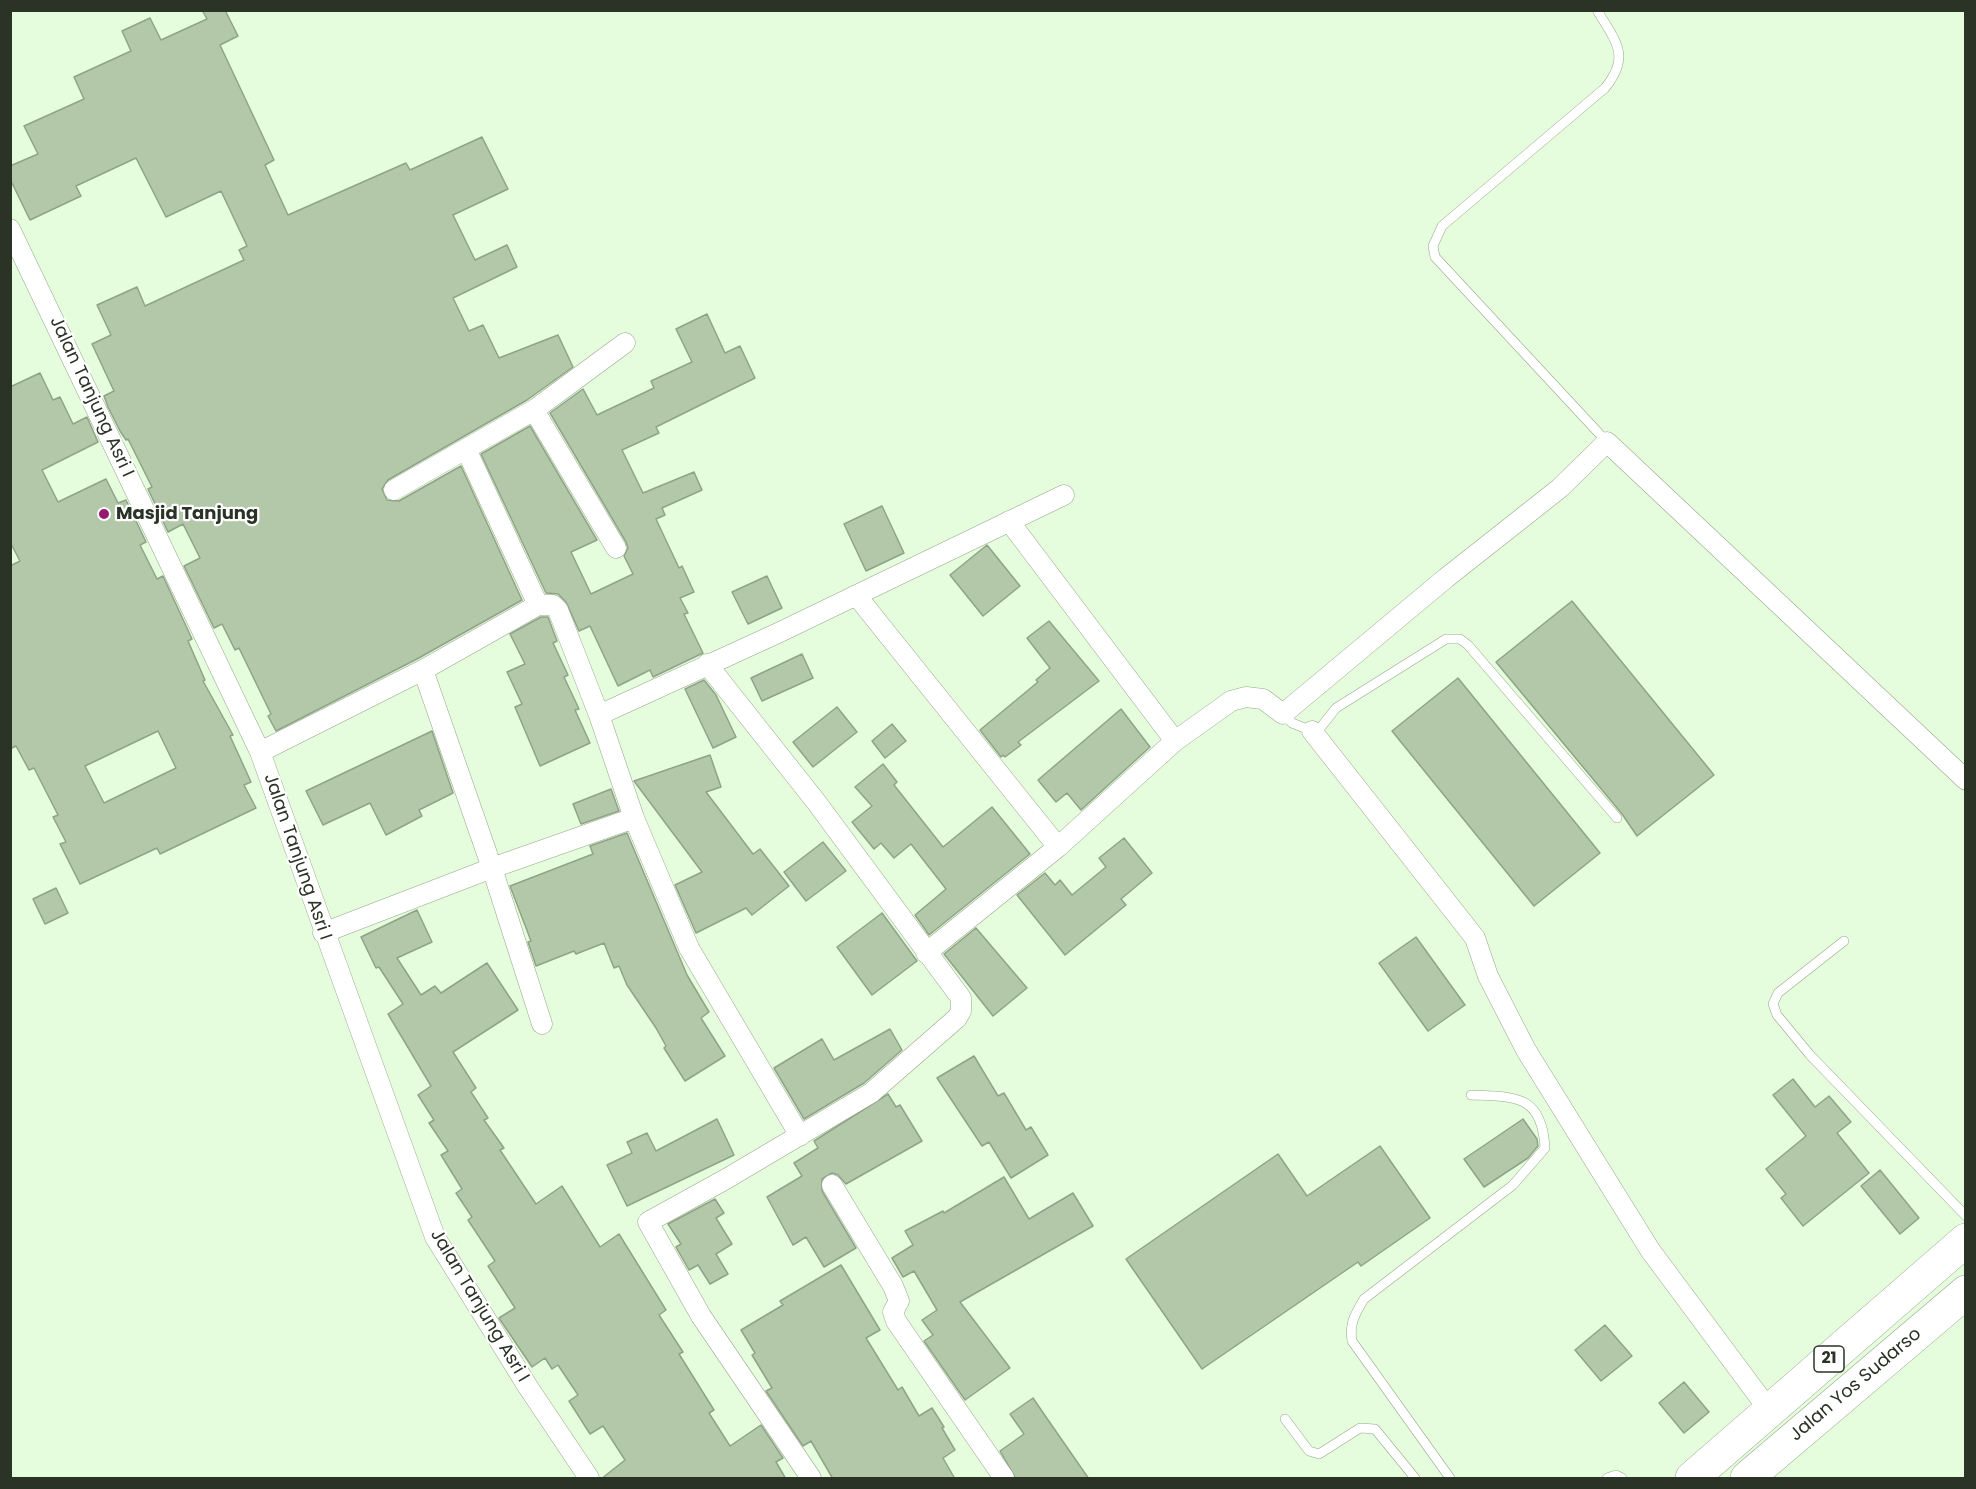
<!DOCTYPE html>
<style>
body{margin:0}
#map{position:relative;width:1976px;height:1489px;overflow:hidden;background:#e6fddd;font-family:Poppins,sans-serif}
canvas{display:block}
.frame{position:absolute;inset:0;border:12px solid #2b3327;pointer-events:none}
</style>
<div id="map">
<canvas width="1976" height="1489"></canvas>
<div class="frame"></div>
</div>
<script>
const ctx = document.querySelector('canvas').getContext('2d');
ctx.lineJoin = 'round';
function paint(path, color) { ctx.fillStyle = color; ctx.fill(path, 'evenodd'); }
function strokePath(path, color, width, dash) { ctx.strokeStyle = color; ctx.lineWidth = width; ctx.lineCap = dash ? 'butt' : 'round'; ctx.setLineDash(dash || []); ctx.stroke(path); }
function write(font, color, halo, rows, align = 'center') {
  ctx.font = font + ' Poppins,sans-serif'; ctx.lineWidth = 4.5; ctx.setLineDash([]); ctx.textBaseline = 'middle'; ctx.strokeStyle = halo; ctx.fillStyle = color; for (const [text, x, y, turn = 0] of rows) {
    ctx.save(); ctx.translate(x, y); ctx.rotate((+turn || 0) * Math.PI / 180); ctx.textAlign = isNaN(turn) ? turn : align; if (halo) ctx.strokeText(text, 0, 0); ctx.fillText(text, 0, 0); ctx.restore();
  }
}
const building = new Path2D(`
 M 202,10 L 225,10 L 238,36 L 220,45 L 274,160 L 265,165 L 288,215 L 406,163 L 410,170 L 482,137 L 508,189 L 453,215 L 475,260 L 507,245 L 517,267 L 453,298 L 469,331 L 483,325 L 499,358 L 558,335 L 573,367 L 527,400 L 388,480 L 382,489 L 387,500 L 399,501 L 461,466 L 522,600 L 417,659 L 276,731 L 268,716 L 271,714 L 239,648 L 235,650 L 222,624 L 214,628 L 184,566 L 200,558 L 183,524 L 168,532 L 148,489 L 152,487 L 128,439 L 126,440 L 120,431 L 108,407 L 104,396 L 114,391 L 92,344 L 111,335 L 97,305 L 137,287 L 145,306 L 244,260 L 239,250 L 247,246 L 221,191 L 166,217 L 136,158 L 76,186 L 81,196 L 30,220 L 10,179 L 10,166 L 38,154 L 24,126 L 84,99 L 74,77 L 131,51 L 122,31 L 150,18 L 161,40 L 207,19 Z
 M 707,314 L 725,353 L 740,346 L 755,378 L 656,427 L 659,433 L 622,450 L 643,493 L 694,472 L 702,490 L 662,508 L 665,515 L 656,519 L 679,568 L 682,566 L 694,592 L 680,598 L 688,613 L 684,614 L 703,653 L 653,677 L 650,670 L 618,686 L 590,626 L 579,631 L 566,602 L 558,594 L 546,593 L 481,454 L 530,426 L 597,540 L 571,552 L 591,594 L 633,574 L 624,556 L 628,548 L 626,542 L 550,413 L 583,389 L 597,415 L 654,388 L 651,381 L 692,362 L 676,329 Z
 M 40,373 L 53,400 L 60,397 L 73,424 L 87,417 L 98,442 L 42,470 L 58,502 L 106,479 L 118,503 L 126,500 L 146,542 L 140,545 L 157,579 L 163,576 L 192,639 L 188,641 L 205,680 L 203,681 L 233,735 L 230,736 L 251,782 L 244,785 L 256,808 L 160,854 L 157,848 L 80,884 L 60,844 L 66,842 L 53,817 L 58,815 L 34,768 L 29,770 L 16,746 L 10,749 L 10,566 L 20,561 L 10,542 L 10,387 ZM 158,731 L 176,768 L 104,803 L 85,766 Z
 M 882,506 L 904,553 L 866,571 L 844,524 Z
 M 987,545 L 1020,586 L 983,616 L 950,575 Z
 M 767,576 L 782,608 L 748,624 L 732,592 Z
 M 1572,601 L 1714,775 L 1637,836 L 1622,814 L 1496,662 Z
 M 541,617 L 548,617 L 557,641 L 553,643 L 568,675 L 564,677 L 579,709 L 575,710 L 590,743 L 540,766 L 515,707 L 522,704 L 507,672 L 525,664 L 510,634 Z
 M 1049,621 L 1099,681 L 1018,742 L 1021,745 L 1005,757 L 1003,755 L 1001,757 L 980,730 L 1038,682 L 1036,680 L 1050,668 L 1027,638 Z
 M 802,654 L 813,678 L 762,701 L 751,678 Z
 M 1458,678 L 1600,853 L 1534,906 L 1392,731 Z
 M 704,680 L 716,695 L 736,737 L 713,748 L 685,689 Z
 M 837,707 L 857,732 L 813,767 L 793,742 Z
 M 1121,709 L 1150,747 L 1081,810 L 1067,793 L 1056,802 L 1038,780 Z
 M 892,724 L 906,741 L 885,758 L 872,741 Z
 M 432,731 L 453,793 L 419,810 L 422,816 L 386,835 L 370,803 L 323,825 L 306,791 Z
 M 710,755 L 721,787 L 706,792 L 753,854 L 760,849 L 789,886 L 752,915 L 746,908 L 696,933 L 675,885 L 702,872 L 634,781 Z
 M 883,764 L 897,782 L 894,785 L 943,847 L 992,807 L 1030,854 L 929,935 L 915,915 L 946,889 L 911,844 L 894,858 L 881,843 L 874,849 L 852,822 L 872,806 L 855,787 Z
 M 611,789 L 619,811 L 581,824 L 573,804 Z
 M 627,833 L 687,975 L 709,1012 L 701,1018 L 725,1056 L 685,1081 L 664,1048 L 666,1046 L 656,1028 L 627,985 L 619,966 L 614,968 L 604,943 L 576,954 L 574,951 L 536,966 L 528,942 L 531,941 L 510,886 L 593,854 L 590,846 Z
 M 1124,838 L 1152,873 L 1121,899 L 1126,905 L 1065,955 L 1017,895 L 1045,873 L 1055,885 L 1060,880 L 1072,895 L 1106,867 L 1099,858 Z
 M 823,842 L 846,871 L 806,901 L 784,872 Z
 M 56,888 L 68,913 L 45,924 L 33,899 Z
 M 417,910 L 432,942 L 397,958 L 421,995 L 435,986 L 441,993 L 487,963 L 518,1010 L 453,1052 L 476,1088 L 471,1092 L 488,1118 L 484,1120 L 504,1148 L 500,1150 L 536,1204 L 562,1186 L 600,1247 L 619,1234 L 666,1310 L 659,1315 L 683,1352 L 679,1354 L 714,1410 L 709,1413 L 730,1446 L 761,1425 L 783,1458 L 776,1462 L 786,1479 L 601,1479 L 625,1460 L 603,1426 L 590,1434 L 569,1401 L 578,1395 L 558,1365 L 552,1369 L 545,1358 L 532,1367 L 499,1318 L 515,1308 L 488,1266 L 495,1261 L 468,1220 L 472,1217 L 456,1193 L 462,1189 L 441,1155 L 448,1151 L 429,1123 L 434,1120 L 418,1095 L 431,1086 L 388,1014 L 403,1004 L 379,967 L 376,968 L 361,937 Z
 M 882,913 L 917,961 L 872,995 L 837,947 Z
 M 976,928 L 1027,988 L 993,1016 L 944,954 Z
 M 1416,937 L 1465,1005 L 1428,1031 L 1379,963 Z
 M 890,1029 L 902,1050 L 864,1083 L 804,1119 L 774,1068 L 822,1039 L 834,1060 Z
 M 974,1056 L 998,1096 L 1004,1093 L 1026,1130 L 1031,1127 L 1048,1155 L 1011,1178 L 989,1142 L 982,1146 L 937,1078 Z
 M 1793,1079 L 1815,1107 L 1829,1096 L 1851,1122 L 1837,1133 L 1869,1173 L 1803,1226 L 1781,1198 L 1786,1194 L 1766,1169 L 1806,1136 L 1773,1095 Z
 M 888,1094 L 896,1107 L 900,1105 L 922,1141 L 846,1184 L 838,1175 L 832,1173 L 822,1179 L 822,1191 L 856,1248 L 824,1267 L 806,1237 L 793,1245 L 767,1197 L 802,1176 L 794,1163 L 818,1148 L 814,1141 Z
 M 717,1119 L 734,1155 L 627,1206 L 607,1165 L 632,1153 L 627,1142 L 647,1133 L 656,1151 Z
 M 1523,1119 L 1537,1139 L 1538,1146 L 1528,1158 L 1484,1187 L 1464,1159 Z
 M 1380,1146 L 1430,1218 L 1361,1266 L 1358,1262 L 1202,1369 L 1126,1259 L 1278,1154 L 1307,1196 Z
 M 1880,1170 L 1919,1218 L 1900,1234 L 1861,1186 Z
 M 1004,1177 L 1029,1219 L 1073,1193 L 1093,1226 L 960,1302 L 1010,1368 L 965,1400 L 924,1341 L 933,1335 L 922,1320 L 937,1310 L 914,1271 L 903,1277 L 892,1258 L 913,1245 L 905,1231 L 943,1211 L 944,1213 Z
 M 715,1199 L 724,1213 L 716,1218 L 732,1244 L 716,1254 L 728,1274 L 710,1284 L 698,1265 L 689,1270 L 676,1247 L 681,1244 L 668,1224 Z
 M 841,1265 L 880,1330 L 866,1338 L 898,1390 L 902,1387 L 919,1416 L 932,1408 L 944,1427 L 942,1428 L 955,1450 L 943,1458 L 955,1479 L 833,1479 L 811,1441 L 803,1446 L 766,1391 L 772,1388 L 752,1355 L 755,1353 L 741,1330 L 783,1305 L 780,1301 Z
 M 1605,1325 L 1632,1356 L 1601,1381 L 1575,1350 Z
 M 1684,1382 L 1709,1412 L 1684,1433 L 1659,1403 Z
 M 1033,1398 L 1046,1417 L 1089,1479 L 1016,1479 L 1000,1451 L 1024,1434 L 1010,1414 Z`);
const lane = new Path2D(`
 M 1597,10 C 1616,42 1631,56 1605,88 L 1442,226 L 1433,246 L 1435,257 L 1607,442
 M 1283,714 L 1292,723 L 1312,731 L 1321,727 L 1336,708 L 1446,639 L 1460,639 L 1468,645 L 1617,818
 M 1844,941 L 1778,993 L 1773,1004 L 1777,1015 L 1810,1055 L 1966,1216
 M 1285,1419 L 1309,1451 L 1319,1454 L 1360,1428 L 1375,1429 L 1415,1478
 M 1450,1478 L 1352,1341 C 1349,1324 1355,1314 1364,1299 L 1513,1185 L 1545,1148 C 1542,1094 1515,1097 1471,1095
 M 1607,1478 L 1616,1475 L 1622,1478`);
const street = new Path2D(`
 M 10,229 L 260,752 L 435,1237 L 528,1387 L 589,1478
 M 534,410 L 616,548
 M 466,449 L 538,605
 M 394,490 L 534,410 L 625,343
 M 1009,521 L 1175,741
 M 856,595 L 1058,847
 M 707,664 L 817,803 L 961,998 L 961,1011 L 957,1018 L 871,1093 L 726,1179 L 648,1222 L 701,1316 L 811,1478
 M 423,670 L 492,868 L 542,1024
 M 599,715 L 778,633 L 1064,495
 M 1312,731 L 1475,938 L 1488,976 L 1526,1050 L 1650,1250 L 1769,1410
 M 260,752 L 423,670 L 538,605 L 553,605 L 558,610 L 599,715 L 634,818 L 689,948 L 800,1136
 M 323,933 L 492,868 L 634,818
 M 926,953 L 1058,847 L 1175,741 L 1231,701 L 1246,697 L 1263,699 L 1283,714 L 1446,578 L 1560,488 L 1607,442 L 1966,780
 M 832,1185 L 893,1286 L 899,1301 L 893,1312 L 896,1321 L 1004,1478`);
const highway = new Path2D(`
 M 1692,1478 L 1966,1240
 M 1747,1478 L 1966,1292`);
const markers = [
 [104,514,6,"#99176c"]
];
const shields = [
 [1829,1359,30]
];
const shieldNames = [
 ["21",1829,1359]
];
const streetNames = [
 ["Jalan Tanjung Asri I",91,397,65],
 ["Jalan Tanjung Asri I",297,857,71],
 ["Jalan Tanjung Asri I",479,1306,59],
 ["Jalan Yos Sudarso",1856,1385,-40]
];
const poiNames = [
 ["Masjid Tanjung",116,514]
];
paint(building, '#b2c8a9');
strokePath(building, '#8fa486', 1.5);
strokePath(lane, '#93a88a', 10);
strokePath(street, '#93a88a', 21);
strokePath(highway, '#93a88a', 34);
strokePath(lane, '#fff', 9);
strokePath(street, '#fff', 20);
strokePath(highway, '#fff', 33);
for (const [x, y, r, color] of markers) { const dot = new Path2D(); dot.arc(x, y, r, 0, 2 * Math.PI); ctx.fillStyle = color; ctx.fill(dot); strokePath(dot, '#fff', 2); }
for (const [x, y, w] of shields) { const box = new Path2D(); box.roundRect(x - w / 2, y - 13, w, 26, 4.5); ctx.fillStyle = '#fff'; ctx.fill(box); strokePath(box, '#2b3327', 1.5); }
write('bold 16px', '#2b3327', null, shieldNames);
write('18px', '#2b3327', '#fff', streetNames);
write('bold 18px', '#2b3327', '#fff', poiNames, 'left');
</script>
